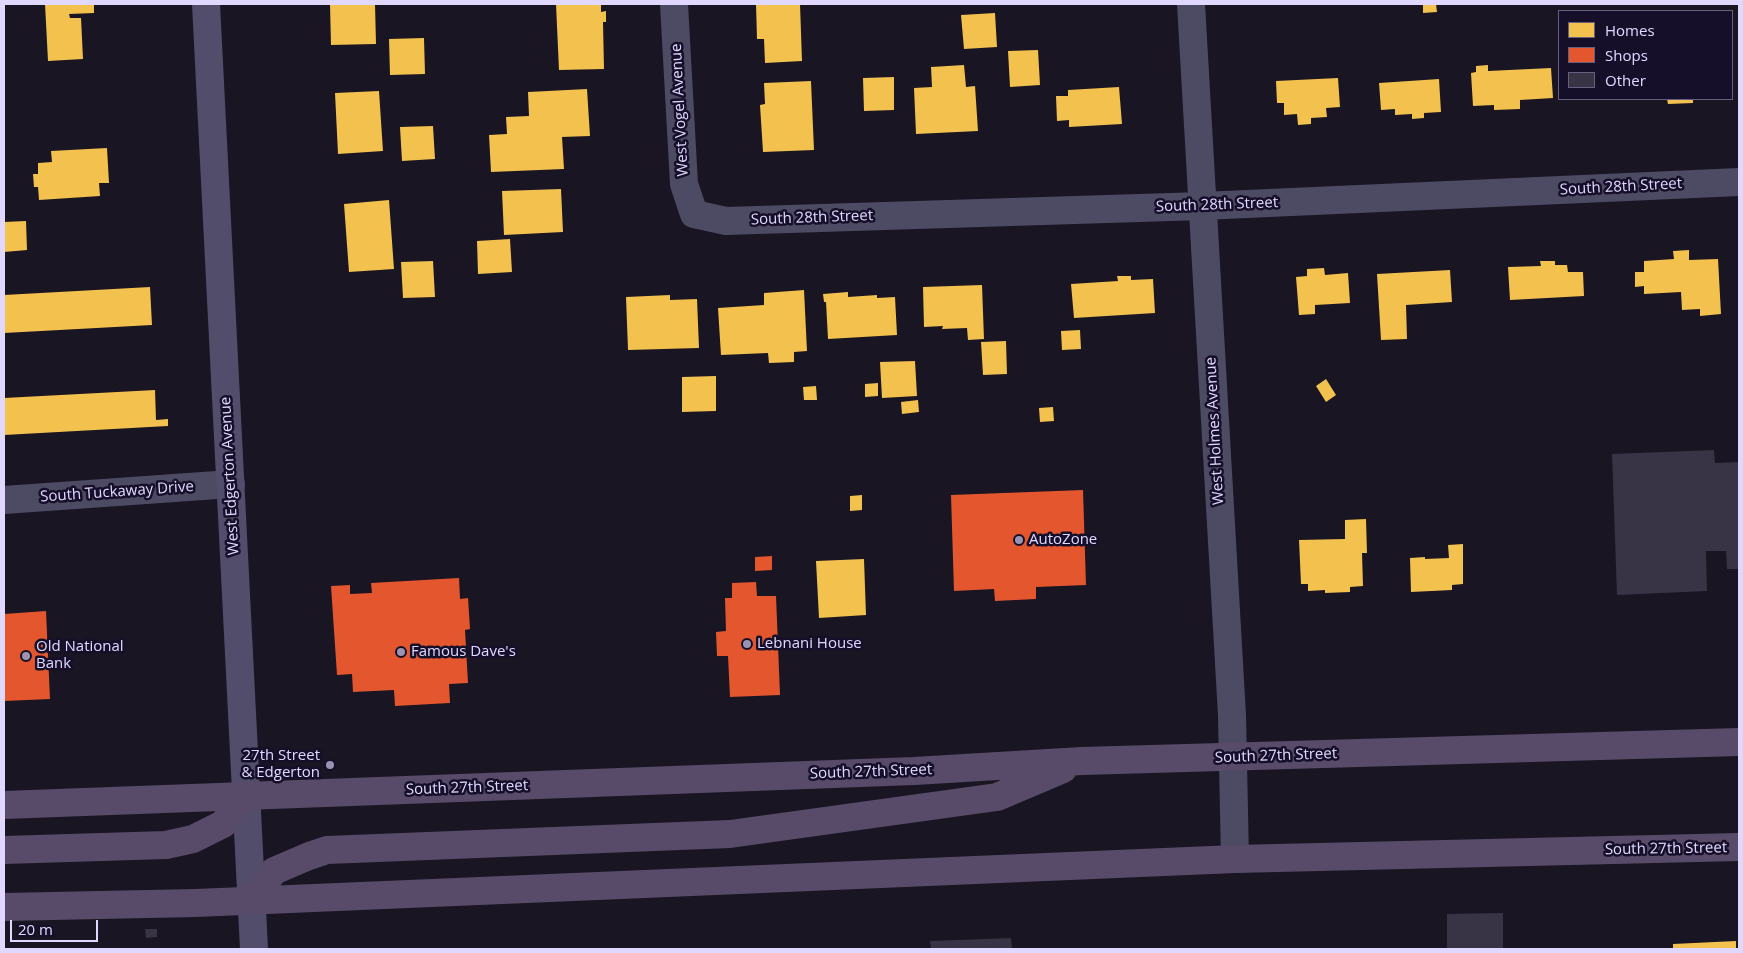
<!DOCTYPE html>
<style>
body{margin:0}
#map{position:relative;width:1743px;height:953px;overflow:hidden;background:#191523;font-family:"Open Sans",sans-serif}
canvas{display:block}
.frame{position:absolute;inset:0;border:5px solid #e0d8ff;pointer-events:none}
.legend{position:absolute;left:1558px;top:10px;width:175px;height:90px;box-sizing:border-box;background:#160f29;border:1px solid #675f7f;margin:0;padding:6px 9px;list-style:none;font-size:15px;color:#e0d8ff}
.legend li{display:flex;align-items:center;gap:10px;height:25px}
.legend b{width:25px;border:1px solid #675f7f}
.scale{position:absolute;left:10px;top:920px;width:88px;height:22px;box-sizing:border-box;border:2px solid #e0d8ff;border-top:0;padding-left:6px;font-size:15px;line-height:18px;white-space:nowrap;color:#e0d8ff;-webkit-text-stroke:4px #160f29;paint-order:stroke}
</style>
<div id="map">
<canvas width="1743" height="953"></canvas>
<div class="frame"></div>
<ul class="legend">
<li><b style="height:14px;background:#f2c14e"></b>Homes</li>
<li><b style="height:14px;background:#e4572e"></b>Shops</li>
<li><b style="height:14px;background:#383345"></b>Other</li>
</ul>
<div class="scale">20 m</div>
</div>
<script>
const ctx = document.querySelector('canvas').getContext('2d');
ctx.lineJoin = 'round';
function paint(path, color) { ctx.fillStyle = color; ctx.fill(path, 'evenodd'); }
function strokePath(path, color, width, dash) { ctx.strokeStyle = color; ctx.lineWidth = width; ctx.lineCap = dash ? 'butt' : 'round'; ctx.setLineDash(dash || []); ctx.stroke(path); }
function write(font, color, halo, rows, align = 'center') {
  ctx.font = font + ' "Open Sans",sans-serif'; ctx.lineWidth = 5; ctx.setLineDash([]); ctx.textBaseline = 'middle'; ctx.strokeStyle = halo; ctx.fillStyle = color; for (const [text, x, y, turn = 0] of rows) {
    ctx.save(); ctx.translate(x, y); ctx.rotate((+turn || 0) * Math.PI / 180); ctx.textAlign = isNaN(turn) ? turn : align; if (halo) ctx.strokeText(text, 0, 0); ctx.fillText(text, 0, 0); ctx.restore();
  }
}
const homes = new Path2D(`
 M 45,4 L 94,4 L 94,13 L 69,14 L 70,18 L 81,18 L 83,59 L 48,61 Z
 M 330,4 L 375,4 L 376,44 L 331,45 Z
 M 556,4 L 601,4 L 601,12 L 606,11 L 606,22 L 603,22 L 604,69 L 559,70 Z
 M 756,4 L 800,4 L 802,61 L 765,63 L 764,39 L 757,39 Z
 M 1423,4 L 1436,4 L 1437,12 L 1423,13 Z
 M 995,13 L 997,47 L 964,49 L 961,15 Z
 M 424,38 L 425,74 L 390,75 L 389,39 Z
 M 1038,50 L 1040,85 L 1010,87 L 1008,51 Z
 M 964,65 L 966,87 L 975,86 L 978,131 L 916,134 L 914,88 L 932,87 L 931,67 Z
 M 1488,65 L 1488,71 L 1551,68 L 1553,98 L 1520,100 L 1520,109 L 1494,110 L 1494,105 L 1473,106 L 1471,73 L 1476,72 L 1476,66 Z
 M 894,77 L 894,110 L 864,111 L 863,78 Z
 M 1338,78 L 1340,107 L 1326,108 L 1327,117 L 1311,118 L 1311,124 L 1298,125 L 1297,114 L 1284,115 L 1284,103 L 1277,103 L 1276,81 Z
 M 1439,79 L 1441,112 L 1424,113 L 1424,118 L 1412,119 L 1412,114 L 1395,115 L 1395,109 L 1381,110 L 1379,83 Z
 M 811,81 L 814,150 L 763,152 L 760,105 L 765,104 L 764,83 Z
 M 1119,87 L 1122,124 L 1069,127 L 1069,120 L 1057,121 L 1056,96 L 1068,96 L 1068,90 Z
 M 587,89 L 590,136 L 562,137 L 564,169 L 491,172 L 489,135 L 507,134 L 506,117 L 529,116 L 528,92 Z
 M 379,91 L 383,151 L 338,154 L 335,93 Z
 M 1667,99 L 1693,99 L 1693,103 L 1668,104 Z
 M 433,126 L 435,159 L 402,161 L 400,127 Z
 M 107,148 L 109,183 L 99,183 L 100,196 L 39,200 L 38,187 L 34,187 L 33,174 L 38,174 L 38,163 L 52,162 L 51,151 Z
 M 561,189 L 563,232 L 504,235 L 502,191 Z
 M 389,200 L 394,269 L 349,272 L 344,204 Z
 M 26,221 L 27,250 L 4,252 L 4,222 Z
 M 510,239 L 512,272 L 478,274 L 477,241 Z
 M 1689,250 L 1689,260 L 1718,259 L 1721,314 L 1700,316 L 1700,309 L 1682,310 L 1681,292 L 1644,294 L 1644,286 L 1635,287 L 1635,272 L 1644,272 L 1644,261 L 1674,259 L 1673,251 Z
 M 433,261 L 435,297 L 403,298 L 401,262 Z
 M 1540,261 L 1555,261 L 1555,265 L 1567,265 L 1568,272 L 1583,272 L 1584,296 L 1510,300 L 1508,267 L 1541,266 Z
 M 1324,268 L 1325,275 L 1348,273 L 1350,303 L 1315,305 L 1315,314 L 1299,315 L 1296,277 L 1307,276 L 1307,269 Z
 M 1450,270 L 1452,302 L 1406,305 L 1407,339 L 1381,340 L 1377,274 Z
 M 1117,276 L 1131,276 L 1131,280 L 1153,279 L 1155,313 L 1074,318 L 1071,284 L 1118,281 Z
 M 982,285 L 984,339 L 968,340 L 967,328 L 942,329 L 943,326 L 924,327 L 923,287 Z
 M 150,287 L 152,325 L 4,333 L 4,295 Z
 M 804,290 L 807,351 L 794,352 L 794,362 L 769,363 L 768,353 L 721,355 L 718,308 L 764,305 L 764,293 Z
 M 848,292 L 848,297 L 877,295 L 877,298 L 895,297 L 897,335 L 828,339 L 826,302 L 824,302 L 823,294 Z
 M 670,295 L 670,300 L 697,299 L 699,348 L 628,350 L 626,297 Z
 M 1080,330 L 1081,349 L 1062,350 L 1061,331 Z
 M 1006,341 L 1007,374 L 983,375 L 981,342 Z
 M 915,361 L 917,396 L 882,398 L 880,362 Z
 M 716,376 L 716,411 L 682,412 L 682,377 Z
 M 1326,379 L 1336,395 L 1326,402 L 1316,386 Z
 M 878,383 L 878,396 L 865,397 L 865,384 Z
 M 816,386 L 817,400 L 804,400 L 803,387 Z
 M 155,390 L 156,420 L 168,419 L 168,426 L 4,435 L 4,398 Z
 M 918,400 L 919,412 L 902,414 L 901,402 Z
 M 1053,407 L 1054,421 L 1040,422 L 1039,408 Z
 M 862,495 L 862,510 L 850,511 L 850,496 Z
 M 1366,519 L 1367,553 L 1362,553 L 1363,586 L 1350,587 L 1350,592 L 1325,593 L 1325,590 L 1308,591 L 1308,584 L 1301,584 L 1299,540 L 1345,539 L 1345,520 Z
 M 1463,544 L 1463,584 L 1452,585 L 1452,590 L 1411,592 L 1410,558 L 1425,557 L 1425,559 L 1449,558 L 1448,545 Z
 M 864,559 L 866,615 L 819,618 L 816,561 Z
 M 1736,941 L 1736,949 L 1673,949 L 1673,944 Z`);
const shops = new Path2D(`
 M 1083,490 L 1086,585 L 1036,587 L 1036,599 L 995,601 L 994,589 L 954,591 L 951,495 Z
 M 772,556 L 772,570 L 755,571 L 755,557 Z
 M 459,578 L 460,599 L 468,598 L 470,629 L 465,630 L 468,683 L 449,684 L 450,703 L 395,706 L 394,690 L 353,692 L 352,674 L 337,675 L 331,586 L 350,585 L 350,594 L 372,593 L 371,583 Z
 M 756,582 L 757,596 L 776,596 L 780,695 L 730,697 L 728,656 L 717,656 L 716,632 L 726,631 L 725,598 L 732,598 L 732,583 Z
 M 46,611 L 50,699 L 4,701 L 4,614 Z`);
const building = new Path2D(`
 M 1714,450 L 1715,463 L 1739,462 L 1739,569 L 1727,569 L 1726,551 L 1706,551 L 1707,591 L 1617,595 L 1612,454 Z
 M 1503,913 L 1503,949 L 1447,949 L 1447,914 Z
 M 145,929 L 157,929 L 157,937 L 146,938 Z
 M 1011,938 L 1012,949 L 931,949 L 930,941 Z`);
const street = new Path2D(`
 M 674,4 L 684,184 L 694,214 L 726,221 L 1202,206 L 1739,182
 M 1191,4 L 1232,715 L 1235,859
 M 4,500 L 231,484`);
const secondary = new Path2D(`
 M 206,4 L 254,949`);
const primary = new Path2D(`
 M 4,805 L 914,771 L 1082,761 L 1739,742
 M 4,850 L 166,845 L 193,839 L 223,824 L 246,796
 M 251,900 L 274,871 L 309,856 L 327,850 L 730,834 L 997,797 L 1063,769
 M 4,907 L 196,903 L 1235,859 L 1739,847`);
const markers = [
 [1019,540,5,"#9a94b2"],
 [747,644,5,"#9a94b2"],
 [401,652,5,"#9a94b2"],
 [26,656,5,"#9a94b2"],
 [330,765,5,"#9a94b2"]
];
const streetNames = [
 ["West Vogel Avenue",680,110,-93],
 ["South 28th Street",1621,187,-3],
 ["South 28th Street",1217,205,-2],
 ["South 28th Street",812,218,-2],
 ["West Holmes Avenue",1215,431,-93],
 ["West Edgerton Avenue",230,476,-93],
 ["South Tuckaway Drive",117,492,-4],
 ["South 27th Street",1276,756,-2],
 ["South 27th Street",871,772,-2],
 ["South 27th Street",467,788,-2],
 ["South 27th Street",1666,849,-1]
];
const poiNames = [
 ["AutoZone",1029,540],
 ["Lebnani House",757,644],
 ["Old National",36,647],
 ["Bank",36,664],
 ["Famous Dave's",411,652],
 ["27th Street",320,756,"right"],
 ["& Edgerton",320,773,"right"]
];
paint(homes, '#f2c14e');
paint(shops, '#e4572e');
paint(building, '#383345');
strokePath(street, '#4d4a64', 28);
strokePath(secondary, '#514d6a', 28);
strokePath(primary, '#584b69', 28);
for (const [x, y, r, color] of markers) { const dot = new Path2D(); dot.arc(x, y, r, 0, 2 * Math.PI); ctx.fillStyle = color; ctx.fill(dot); strokePath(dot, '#160f29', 2); }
write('15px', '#e0d8ff', '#160f29', streetNames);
write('15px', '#e0d8ff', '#160f29', poiNames, 'left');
</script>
